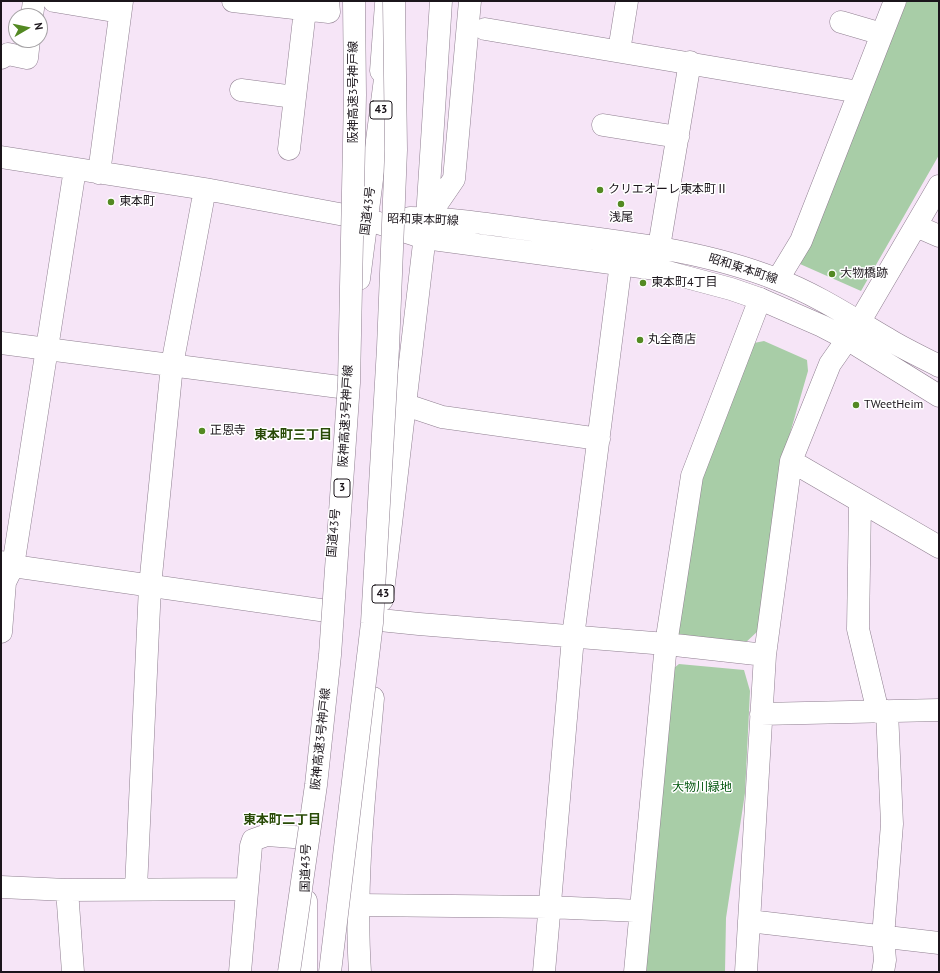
<!DOCTYPE html>
<meta charset="utf-8">
<style>
body{margin:0}
#map{position:relative;width:940px;height:973px;overflow:hidden;background:#f6e5f7;font-family:"PT Sans",sans-serif}
canvas{display:block}
.frame{position:absolute;inset:0;border:2px solid #1b151b;pointer-events:none}
.north{position:absolute;left:8px;top:8px;width:40px;height:40px;box-sizing:border-box;background:#fff;border:1px solid #a4a1a4;border-radius:50%;rotate:81deg;font-size:11px;font-weight:700;line-height:16px;text-align:center;color:#1b151b}
.north::after{content:'';display:block;margin:auto;width:14px;height:18px;background:#538922;clip-path:polygon(50% 0,100% 100%,50% 72%,0 100%)}
</style>
<div id="map">
<canvas width="940" height="973"></canvas>
<div class="frame"></div>
<div class="north">N</div>
</div>
<script>
const ctx = document.querySelector('canvas').getContext('2d');
ctx.lineJoin = 'round';
function paint(path, color) { ctx.fillStyle = color; ctx.fill(path, 'evenodd'); }
function strokePath(path, color, width, dash) { ctx.strokeStyle = color; ctx.lineWidth = width; ctx.lineCap = dash ? 'butt' : 'round'; ctx.setLineDash(dash || []); ctx.stroke(path); }
function write(font, color, halo, rows, align = 'center') {
  ctx.font = font + ' "PT Sans","Noto Sans JP",sans-serif'; ctx.lineWidth = 3; ctx.setLineDash([]); ctx.textBaseline = 'middle'; ctx.strokeStyle = halo; ctx.fillStyle = color; for (const [text, x, y, turn = 0] of rows) {
    ctx.save(); ctx.translate(x, y); ctx.rotate((+turn || 0) * Math.PI / 180); ctx.textAlign = isNaN(turn) ? turn : align; if (halo) ctx.strokeText(text, 0, 0); ctx.fillText(text, 0, 0); ctx.restore();
  }
}
const green = new Path2D(`
 M 907,1 L 939,1 L 939,155 L 861,291 L 800,264 Z
 M 764,341 L 807,360 L 808,371 L 782,461 L 759,630 L 744,644 L 678,638 L 674,631 L 695,491 L 754,343 Z
 M 679,664 L 744,670 L 750,691 L 745,793 L 726,918 L 725,972 L 643,972 L 669,672 Z`);
const minor = new Path2D(`
 M 54,1 L 120,12
 M 233,1 L 329,12 L 328,1
 M 32,16 L 34,1
 M 841,22 L 882,34
 M 485,29 L 859,92
 M 619,51 L 627,1
 M 1,58 L 8,54 L 27,58 L 29,40
 M 241,90 L 294,97
 M 603,125 L 678,137
 M 289,149 L 305,10
 M 1,157 L 205,189 L 366,219
 M 99,173 L 122,1
 M 916,226 L 939,236
 M 659,247 L 690,62
 M 778,279 L 801,241 L 895,1
 M 1,343 L 347,388
 M 406,405 L 442,417 L 599,439
 M 791,461 L 939,547
 M 860,503 L 858,629 L 878,712
 M 1,562 L 13,566 L 327,611
 M 380,620 L 419,624 L 666,644 L 765,655
 M 1,632 L 5,582 L 13,566 L 75,169
 M 761,714 L 939,710
 M 1,887 L 67,890 L 247,889
 M 136,888 L 150,586 L 172,365 L 205,189
 M 67,890 L 73,972
 M 358,905 L 548,907 L 640,911
 M 749,921 L 939,943
 M 240,972 L 251,846 L 253,840 L 267,835 L 307,838
 M 544,972 L 573,637 L 621,263
 M 635,972 L 666,644 L 692,476 L 760,299
 M 746,972 L 765,655 L 791,461 L 830,364 L 860,321 L 939,186
 M 883,972 L 885,960 L 883,937 L 892,824 L 887,711`);
const major = new Path2D(`
 M 410,218 C 458,218 506,227 554,233 C 630,243 705,251 776,279 C 816,294 852,318 888,339 C 904,349 922,357 939,366
 M 366,219 L 425,238 L 656,269 L 731,289 L 760,299 L 822,326 L 847,339 L 939,396`);
const highway = new Path2D(`
 M 381,71 L 386,4
 M 428,217 L 454,179 L 470,1
 M 359,279 L 388,56
 M 382,600 L 427,218 L 441,1
 M 306,901 L 306,972
 M 360,972 C 354,880 365,789 373,698`);
const highwayBridge = new Path2D(`
 M 289,972 L 316,785 L 330,655 L 349,383 L 355,95 L 354,1
 M 330,972 L 372,623 L 388,348 L 396,150 L 394,1`);
const markers = [
 [600,190,4,"#538922"],
 [111,202,4,"#538922"],
 [621,204,4,"#538922"],
 [832,274,4,"#538922"],
 [643,283,4,"#538922"],
 [640,340,4,"#538922"],
 [856,405,4,"#538922"],
 [202,431,4,"#538922"]
];
const shields = [
 [381,110,22],
 [342,488,16],
 [383,594,22]
];
const shieldNames = [
 ["43",381,110],
 ["3",342,488],
 ["43",383,594]
];
const streetNames = [
 ["阪神高速3号神戸線",354,92,-90],
 ["国道43号",368,211,-83],
 ["昭和東本町線",423,220,2],
 ["昭和東本町線",743,269,18],
 ["阪神高速3号神戸線",346,416,-87],
 ["国道43号",334,533,-85],
 ["阪神高速3号神戸線",321,739,-84],
 ["国道43号",306,868,-89]
];
const poiNames = [
 ["クリエオーレ東本町Ⅱ",608,190],
 ["東本町",119,202],
 ["浅尾",621,218,"center"],
 ["大物橋跡",840,274],
 ["東本町4丁目",651,283],
 ["丸全商店",648,340],
 ["TWeetHeim",864,405],
 ["正恩寺",210,431]
];
const parkNames = [
 ["大物川緑地",702,788]
];
const neighbourhoodNames = [
 ["東本町三丁目",293,435],
 ["東本町二丁目",282,820]
];
paint(green, '#a8cda7');
strokePath(minor, '#8f7f90', 23);
strokePath(major, '#8f7f90', 23);
strokePath(highway, '#8f7f90', 23);
strokePath(minor, '#fff', 22);
strokePath(major, '#fff', 22);
strokePath(highway, '#fff', 22);
strokePath(highwayBridge, '#8f7f90', 23, []);
strokePath(highwayBridge, '#fff', 22);
for (const [x, y, r, color] of markers) { const dot = new Path2D(); dot.arc(x, y, r, 0, 2 * Math.PI); ctx.fillStyle = color; ctx.fill(dot); strokePath(dot, '#fff', 1.5); }
for (const [x, y, w] of shields) { const box = new Path2D(); box.roundRect(x - w / 2, y - 9, w, 18, 3); ctx.fillStyle = '#fff'; ctx.fill(box); strokePath(box, '#1b151b', 1); }
write('bold 11px', '#1b151b', null, shieldNames);
write('12px', '#1b151b', '#fff', streetNames);
write('12px', '#1b151b', '#fff', poiNames, 'left');
write('12px', '#00550c', '#fff', parkNames);
write('bold 13px', '#294b07', '#fff', neighbourhoodNames);
</script>
